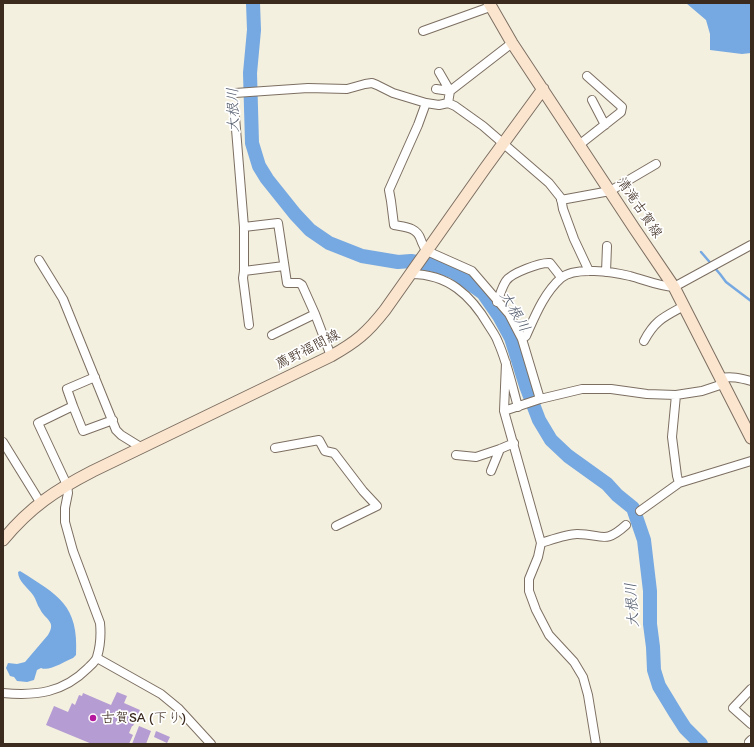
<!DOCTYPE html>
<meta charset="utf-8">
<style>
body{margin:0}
#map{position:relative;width:754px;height:747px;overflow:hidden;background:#f4f0df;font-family:Itim,sans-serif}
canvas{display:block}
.frame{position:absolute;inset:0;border:4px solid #3b2a1e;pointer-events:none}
</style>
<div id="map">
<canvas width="754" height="747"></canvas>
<div class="frame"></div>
</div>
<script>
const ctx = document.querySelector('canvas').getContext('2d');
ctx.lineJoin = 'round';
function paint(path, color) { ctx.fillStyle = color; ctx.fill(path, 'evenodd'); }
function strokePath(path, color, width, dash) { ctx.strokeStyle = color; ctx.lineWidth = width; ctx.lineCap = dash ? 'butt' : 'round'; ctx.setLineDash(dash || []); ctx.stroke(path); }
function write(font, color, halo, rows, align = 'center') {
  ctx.font = font + ' Itim,"Klee One",sans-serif'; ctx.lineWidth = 3.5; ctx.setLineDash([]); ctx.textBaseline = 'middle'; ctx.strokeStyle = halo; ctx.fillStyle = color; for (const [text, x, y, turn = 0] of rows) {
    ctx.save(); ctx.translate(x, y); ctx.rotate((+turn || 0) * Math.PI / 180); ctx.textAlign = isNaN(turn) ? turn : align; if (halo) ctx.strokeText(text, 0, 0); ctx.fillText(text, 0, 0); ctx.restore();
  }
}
const water = new Path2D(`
 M 686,3 L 751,3 L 751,53 L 742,54 L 710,50 L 710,34 L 706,20 Z
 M 20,571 C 58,595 79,605 76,655 L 73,658 C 65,661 49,672 41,668 L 37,670 L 34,680 L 27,682 L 17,681 L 14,677 L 10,676 L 6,668 L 8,663 L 17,664 L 25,662 L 48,635 C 57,621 45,620 40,609 C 37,605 36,599 33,595 C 28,588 18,581 18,572 Z`);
const stream = new Path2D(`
 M 701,252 L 720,274 L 726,282 L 751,301`);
const river = new Path2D(`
 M 253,3 L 254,30 L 250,73 L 252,143 L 259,166 L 267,179 L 295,214 L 310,230 L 329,243 L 362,256 L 398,262 L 411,261 L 434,265 L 454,272 L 483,293 L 499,316 L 511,338 L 526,386 L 539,420 L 551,440 L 568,456 L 607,484 L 617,495 L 633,508 L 644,540 L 650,591 L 650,624 L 653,647 L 654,670 L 659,686 L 676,714 L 685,728 L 701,744`);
const building = new Path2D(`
 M 117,692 L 127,696 L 124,703 L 140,710 L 133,726 L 132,726 L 129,733 L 133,735 L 129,744 L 92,744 L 46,725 L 54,706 L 68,712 L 72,703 L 75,705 L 79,695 L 82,696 L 83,693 L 111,705 Z
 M 139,726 L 151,731 L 146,744 L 132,744 Z
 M 156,731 L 170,737 L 167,743 L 154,737 Z`);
const street = new Path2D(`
 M 423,31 L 490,7
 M 439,72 L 450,91
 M 436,89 L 450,91
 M 235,93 L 308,88 L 347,89 L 365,84 L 372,83 L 377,85 L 393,93 L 426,103 L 439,105 L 448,103 L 455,106 L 483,126 L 549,183 L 561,198 L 563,209 L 574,239 L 589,271
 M 592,100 L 605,125
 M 426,103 L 418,125 L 389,190 L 391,201 L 394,225 C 405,227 417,227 421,240 C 423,245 423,247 427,251 L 472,271 L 509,314 L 522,339 L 540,399
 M 448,103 L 450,91 L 512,43
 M 235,117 L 244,227 L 244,271 L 284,266
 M 579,145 L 621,112 L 622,107 L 587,76
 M 561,200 L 610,191 L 656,164
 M 244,227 L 278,223 L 287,283 L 299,283 L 302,285 L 315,314 L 331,356
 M 39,260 L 63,299 L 116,430 L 121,435 L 142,448
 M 244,271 L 243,278 L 249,325
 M 606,272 L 607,246
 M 411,274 C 448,274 471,295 489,326 C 492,331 496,336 498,342 C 507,362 512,385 518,407
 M 497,302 C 500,295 502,287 506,281 C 511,273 541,262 550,263 L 561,277
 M 272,335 L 315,314
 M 522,339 L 526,336 C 535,316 544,293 561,278 C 575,266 613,272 630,276 C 645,280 658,286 674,287 L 751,245
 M 644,341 C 655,320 664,317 684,306
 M 506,363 L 504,411 L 541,543 L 538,557 L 529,579 L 529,591 L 536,610 L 549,635 L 574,662 L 583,677 L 588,695 L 596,744
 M 720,378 C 732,376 740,378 751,381
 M 676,395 L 672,437 L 677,476 L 679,483
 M 73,406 L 83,431 L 113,420
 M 504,411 L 540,399 L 582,389 L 611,389 L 647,394 L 676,395 L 702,391 L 723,384
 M 3,442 L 40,502
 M 275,448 L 319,440 L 325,451 L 334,453 L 363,491 L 377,506 L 336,526
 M 456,455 L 476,457 L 500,449 L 514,443
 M 491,471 L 500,449
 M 640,511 L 679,483 L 751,461
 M 541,543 C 551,540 567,534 577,534 C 603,534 604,545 626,525
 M 97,658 L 161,694 L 178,708 L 211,744
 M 751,689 L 733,708 L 751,724
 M 3,693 C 36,696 63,693 88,668 C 91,665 96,661 97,657 C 100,647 101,633 100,623 L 73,551 L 65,522 L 65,508 L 68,493 L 67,485 L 38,423 L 73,406 L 67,389 L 95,377
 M 751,744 L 749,742 L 751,740`);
const secondary = new Path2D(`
 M 489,3 L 512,43 L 634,228 L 674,287 L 751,438
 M 3,540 C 30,507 56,490 93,471 L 331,356 C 356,342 367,333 385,310 L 486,167 L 543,89`);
const markers = [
 [93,718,4,"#b5179e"]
];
const streetNames = [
 ["清滝古賀線",639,208,56],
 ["薦野福間線",308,350,-27]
];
const poiNames = [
 ["古賀SA (下り)",101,718]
];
const waterNames = [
 ["大根川",234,110,-91],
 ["大根川",514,312,60],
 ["大根川",633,605,-94]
];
paint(water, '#76a8e1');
strokePath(stream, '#76a8e1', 2.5);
strokePath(river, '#76a8e1', 14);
paint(building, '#b59cd2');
strokePath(street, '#7c6f62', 10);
strokePath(secondary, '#7c6f62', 13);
strokePath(street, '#fff', 8);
strokePath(secondary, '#fbe5cf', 11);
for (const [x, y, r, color] of markers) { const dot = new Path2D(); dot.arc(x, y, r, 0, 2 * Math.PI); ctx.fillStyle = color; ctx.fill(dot); strokePath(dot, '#fff', 1.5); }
write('14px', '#3b2a1e', '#fff', streetNames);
write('14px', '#3b2a1e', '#fff', poiNames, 'left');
write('italic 15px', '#535c6c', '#fff', waterNames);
</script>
